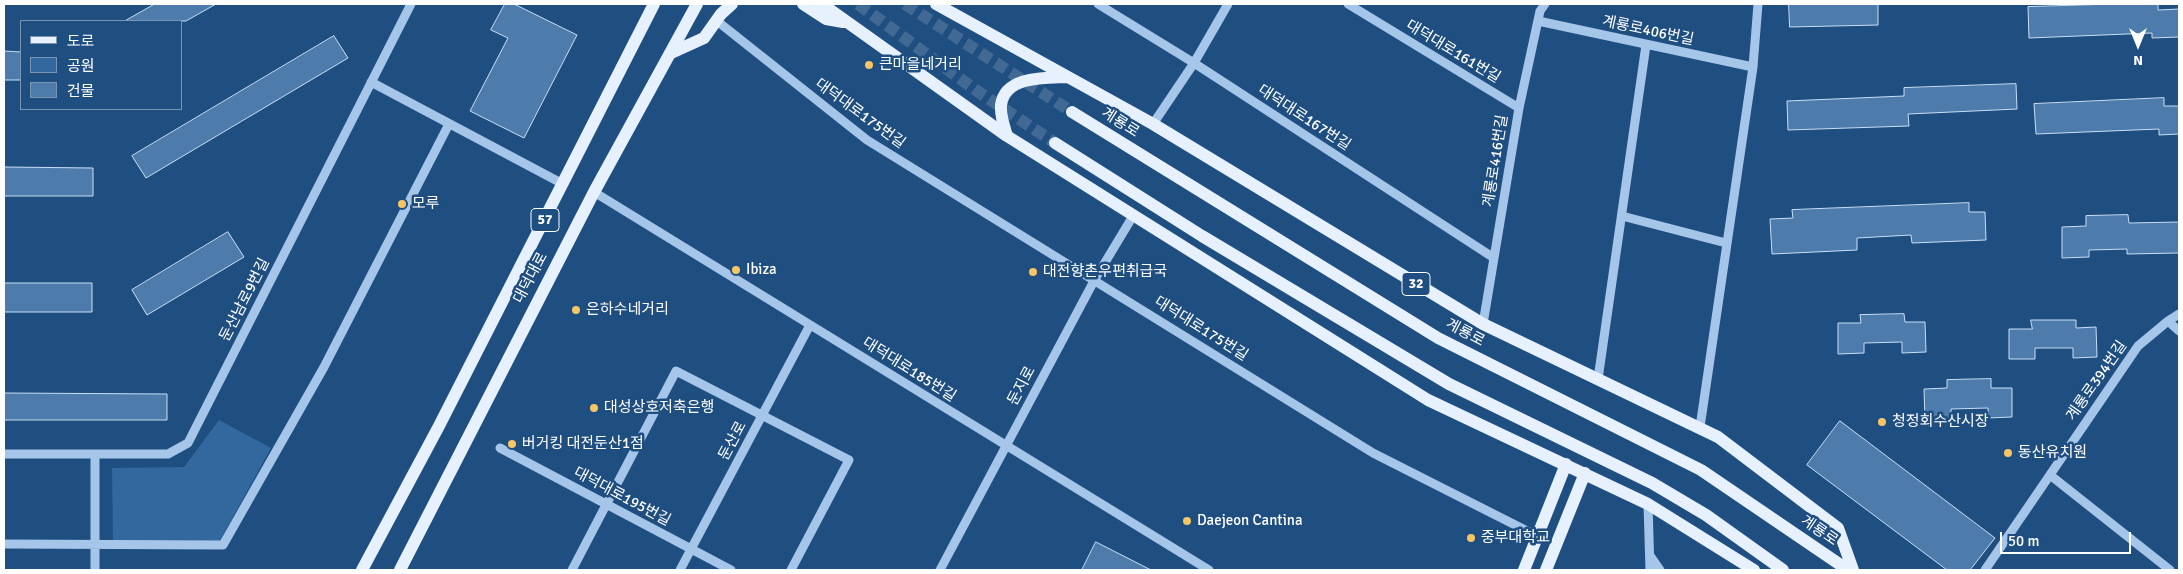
<!DOCTYPE html>
<meta charset="utf-8">
<style>
body{margin:0}
#map{position:relative;width:2183px;height:574px;overflow:hidden;background:#1f4e80;font-family:Signika,"Noto Sans KR",sans-serif}
canvas{display:block}
.frame{position:absolute;inset:0;border:5px solid #fff;pointer-events:none}
.legend{position:absolute;left:20px;top:20px;width:162px;height:90px;box-sizing:border-box;background:#1f4e80;border:1px solid #7995b3;margin:0;padding:6px 9px;list-style:none;font-size:15px;color:#fff}
.legend li{display:flex;align-items:center;gap:10px;height:25px}
.legend b{width:25px;border:1px solid #7995b3}
.north{position:absolute;left:2113px;top:20px;width:50px;height:50px;-webkit-text-stroke:4px #1f4e80;paint-order:stroke;rotate:180deg;font-size:14px;font-weight:700;line-height:20px;text-align:center;color:#fff}
.north::after{content:'';display:block;margin:auto;width:18px;height:22px;background:#fff;clip-path:polygon(50% 0,100% 100%,50% 72%,0 100%)}
.scale{position:absolute;left:2000px;top:532px;width:131px;height:22px;box-sizing:border-box;border:2px solid #fff;border-top:0;padding-left:6px;font-size:15px;line-height:18px;white-space:nowrap;color:#fff;-webkit-text-stroke:4px #1f4e80;paint-order:stroke}
</style>
<div id="map">
<canvas width="2183" height="574"></canvas>
<div class="frame"></div>
<ul class="legend">
<li><b style="height:6px;background:#e7f1fe"></b>도로</li>
<li><b style="height:14px;background:#33689f"></b>공원</li>
<li><b style="height:14px;background:#4c7bac"></b>건물</li>
</ul>
<div class="north">N</div>
<div class="scale">50 m</div>
</div>
<script>
const ctx = document.querySelector('canvas').getContext('2d');
ctx.lineJoin = 'round';
function paint(path, color) { ctx.fillStyle = color; ctx.fill(path, 'evenodd'); }
function strokePath(path, color, width, dash) { ctx.strokeStyle = color; ctx.lineWidth = width; ctx.lineCap = dash ? 'butt' : 'round'; ctx.setLineDash(dash || []); ctx.stroke(path); }
function write(font, color, halo, rows, align = 'center') {
  ctx.font = font + ' Signika,"Noto Sans KR",sans-serif'; ctx.lineWidth = 5; ctx.setLineDash([]); ctx.textBaseline = 'middle'; ctx.strokeStyle = halo; ctx.fillStyle = color; for (const [text, x, y, turn = 0] of rows) {
    ctx.save(); ctx.translate(x, y); ctx.rotate((+turn || 0) * Math.PI / 180); ctx.textAlign = isNaN(turn) ? turn : align; if (halo) ctx.strokeText(text, 0, 0); ctx.fillText(text, 0, 0); ctx.restore();
  }
}
const green = new Path2D(`
 M 219,420 L 271,448 L 218,544 L 113,546 L 112,468 L 184,467 Z`);
const building = new Path2D(`
 M 155,4 L 216,4 L 186,21 L 125,21 Z
 M 505,4 L 514,4 L 577,35 L 524,138 L 470,111 L 508,38 L 491,30 Z
 M 1789,4 L 1878,4 L 1878,25 L 1790,27 Z
 M 2114,4 L 2158,4 L 2158,10 L 2179,9 L 2179,37 L 2152,38 L 2152,33 L 2029,38 L 2028,7 Z
 M 334,36 L 348,58 L 146,178 L 132,156 Z
 M 4,51 L 21,52 L 21,80 L 4,80 Z
 M 2016,84 L 2017,109 L 1908,114 L 1909,126 L 1788,130 L 1787,101 L 1904,96 L 1904,88 Z
 M 2164,98 L 2164,106 L 2179,106 L 2179,134 L 2159,135 L 2159,129 L 2036,134 L 2034,104 Z
 M 4,167 L 93,168 L 93,196 L 4,196 Z
 M 1969,203 L 1969,212 L 1985,212 L 1986,240 L 1912,243 L 1911,235 L 1857,238 L 1857,250 L 1772,254 L 1770,219 L 1793,218 L 1792,210 Z
 M 2128,215 L 2129,223 L 2179,222 L 2179,253 L 2127,254 L 2127,249 L 2089,250 L 2089,257 L 2062,258 L 2062,227 L 2086,226 L 2086,216 Z
 M 228,232 L 244,257 L 147,315 L 132,290 Z
 M 4,283 L 92,283 L 92,312 L 4,312 Z
 M 1904,314 L 1905,322 L 1925,322 L 1926,352 L 1902,353 L 1902,342 L 1864,343 L 1864,353 L 1838,354 L 1838,323 L 1861,323 L 1860,315 Z
 M 2031,320 L 2076,320 L 2076,328 L 2096,327 L 2097,357 L 2073,358 L 2073,348 L 2035,348 L 2035,359 L 2009,359 L 2009,329 L 2032,329 Z
 M 1991,379 L 1991,388 L 2012,388 L 2012,417 L 1988,418 L 1988,408 L 1951,409 L 1951,419 L 1925,419 L 1924,389 L 1947,388 L 1947,380 Z
 M 4,393 L 167,394 L 167,420 L 4,420 Z
 M 1840,421 L 1995,538 L 1970,570 L 1947,570 L 1807,465 Z
 M 1096,542 L 1151,570 L 1082,570 Z`);
const majorTunnel = new Path2D(`
 M 858,4 L 977,91 L 1055,143
 M 905,4 L 1072,112`);
const minor = new Path2D(`
 M 1098,4 L 1194,63 L 1494,258
 M 1348,4 L 1519,108
 M 717,21 L 867,140 L 1373,453 L 1537,536
 M 1538,21 L 1753,67
 M 371,82 L 563,184
 M 1153,124 L 1194,63 L 1228,4
 M 594,192 L 1209,570
 M 1622,216 L 1726,243
 M 2168,321 L 2179,331
 M 1483,324 L 1519,108 L 1540,11 L 1545,4
 M 1598,379 L 1646,45
 M 1700,427 L 1753,67 L 1758,4
 M 500,448 L 731,570
 M 4,454 L 168,454 L 188,443 L 411,4
 M 95,454 L 95,570
 M 2050,475 L 2170,570
 M 1648,504 L 1650,570
 M 4,544 L 223,545 L 324,367 L 449,124
 M 1651,557 L 1660,570
 M 572,570 L 676,371 L 849,460 L 791,570
 M 680,570 L 810,325
 M 940,570 L 1095,279 L 1133,216
 M 1985,570 L 2138,346 L 2168,321 L 2179,314`);
const major = new Path2D(`
 M 803,4 L 826,19 L 843,22
 M 822,4 L 1007,136 L 1428,400 L 1648,504 L 1754,570
 M 936,4 L 1153,124 L 1483,324 L 1718,437 L 1838,528 L 1853,570
 M 671,53 L 704,38 L 721,14 L 732,4
 M 1072,112 L 1438,338 L 1701,470 L 1848,570
 M 1007,136 C 1004,126 1000,115 1001,105 C 1005,75 1047,78 1068,77
 M 1055,143 L 1202,236 L 1449,384 L 1652,483 L 1706,515 L 1783,570
 M 362,570 L 439,426 L 654,4
 M 400,570 L 594,192 L 697,4
 M 1524,570 L 1566,464
 M 1546,570 L 1585,473`);
const markers = [
 [869,65,5,"#f6c565"],
 [402,204,5,"#f6c565"],
 [736,270,5,"#f6c565"],
 [1033,272,5,"#f6c565"],
 [576,310,5,"#f6c565"],
 [594,408,5,"#f6c565"],
 [1882,422,5,"#f6c565"],
 [512,444,5,"#f6c565"],
 [2008,453,5,"#f6c565"],
 [1187,521,5,"#f6c565"],
 [1471,538,5,"#f6c565"]
];
const shields = [
 [545,220,28],
 [1416,284,28]
];
const shieldNames = [
 ["57",545,220],
 ["32",1416,284]
];
const streetNames = [
 ["계룡로406번길",1648,31,12],
 ["대덕대로161번길",1453,52,31],
 ["대덕대로175번길",860,114,36],
 ["대덕대로167번길",1304,118,33],
 ["계룡로",1120,123,32],
 ["계룡로416번길",1496,161,-81],
 ["대덕대로",531,278,-62],
 ["둔산남로9번길",245,300,-63],
 ["대덕대로175번길",1201,329,32],
 ["계룡로",1465,333,28],
 ["대덕대로185번길",909,370,32],
 ["계룡로394번길",2097,381,-55],
 ["둔지로",1022,386,-62],
 ["둔산로",733,441,-62],
 ["대덕대로195번길",622,497,28],
 ["계룡로",1819,531,34]
];
const poiNames = [
 ["큰마을네거리",879,65],
 ["모루",412,204],
 ["Ibiza",746,270],
 ["대전향촌우편취급국",1043,272],
 ["은하수네거리",586,310],
 ["대성상호저축은행",604,408],
 ["청정회수산시장",1892,422],
 ["버거킹 대전둔산1점",522,444],
 ["동산유치원",2018,453],
 ["Daejeon Cantina",1197,521],
 ["중부대학교",1481,538]
];
paint(green, '#33689f');
paint(building, '#4c7bac');
strokePath(building, '#c9dff6', 1);
strokePath(majorTunnel, '#416993', 12, [12, 6]);
strokePath(minor, '#a5c6e8', 9);
strokePath(major, '#e7f1fe', 12);
for (const [x, y, r, color] of markers) { const dot = new Path2D(); dot.arc(x, y, r, 0, 2 * Math.PI); ctx.fillStyle = color; ctx.fill(dot); strokePath(dot, '#1f4e80', 2); }
for (const [x, y, w] of shields) { const box = new Path2D(); box.roundRect(x - w / 2, y - 11.5, w, 23, 4); ctx.fillStyle = '#1f4e80'; ctx.fill(box); strokePath(box, '#fff', 1); }
write('bold 14px', '#fff', null, shieldNames);
write('15px', '#fff', '#1f4e80', streetNames);
write('15px', '#fff', '#1f4e80', poiNames, 'left');
</script>
